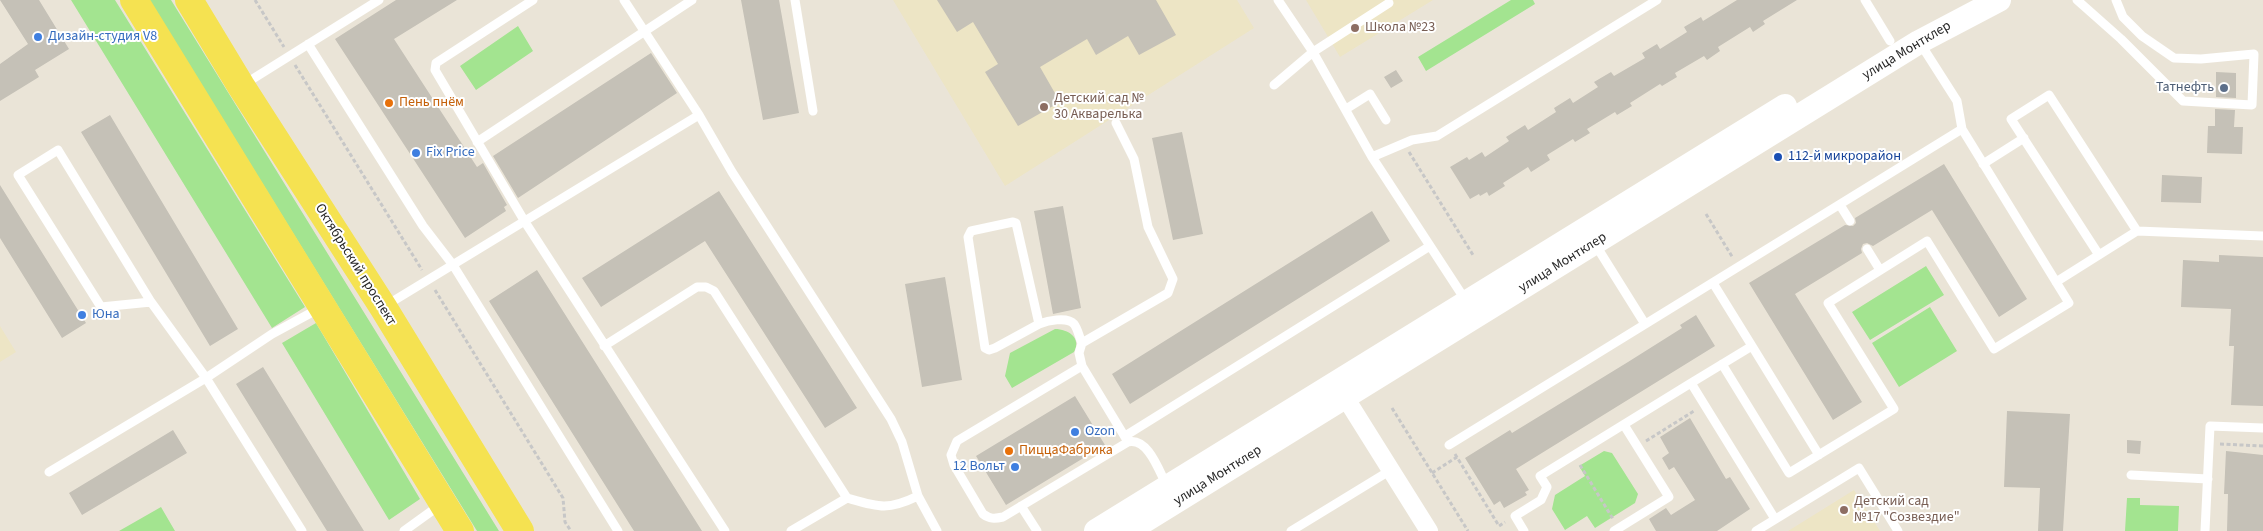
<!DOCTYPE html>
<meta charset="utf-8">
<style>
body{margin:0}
canvas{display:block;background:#eae4d7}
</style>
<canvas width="2263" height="531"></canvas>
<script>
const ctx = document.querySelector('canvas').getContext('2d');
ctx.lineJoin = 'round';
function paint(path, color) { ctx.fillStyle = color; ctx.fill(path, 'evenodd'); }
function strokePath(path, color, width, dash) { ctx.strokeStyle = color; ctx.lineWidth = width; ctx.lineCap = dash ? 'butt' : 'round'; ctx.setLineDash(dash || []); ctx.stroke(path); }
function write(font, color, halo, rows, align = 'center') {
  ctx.font = font + ' "Source Sans 3",sans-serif'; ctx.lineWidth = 4; ctx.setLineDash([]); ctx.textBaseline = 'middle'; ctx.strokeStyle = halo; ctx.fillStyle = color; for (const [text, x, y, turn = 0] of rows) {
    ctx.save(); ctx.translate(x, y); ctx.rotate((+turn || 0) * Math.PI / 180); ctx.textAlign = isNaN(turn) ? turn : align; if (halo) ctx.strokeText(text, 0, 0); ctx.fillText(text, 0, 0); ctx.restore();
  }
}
const education = new Path2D(`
 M 893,0 L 1237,0 L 1254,28 L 1005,186 Z
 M 1306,0 L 1433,0 L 1340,57 Z
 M 0,326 L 16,352 L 0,362 Z
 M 1854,490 L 1880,531 L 1788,531 Z`);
const green = new Path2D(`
 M 71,0 L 115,0 L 305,307 L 272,328 Z
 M 149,0 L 171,0 L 499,531 L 477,531 Z
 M 1511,0 L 1533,0 L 1535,4 L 1426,71 L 1418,57 Z
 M 518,26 L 533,51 L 476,90 L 460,66 Z
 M 1926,266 L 1944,295 L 1870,340 L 1852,312 Z
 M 1930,307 L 1957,351 L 1899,387 L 1872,343 Z
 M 316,323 L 420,499 L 389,520 L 282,343 Z
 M 1055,329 C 1068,329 1082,338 1074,352 L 1012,388 L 1005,376 L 1010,353 Z
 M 1604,451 L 1612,453 L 1638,494 L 1635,503 L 1595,528 L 1587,516 L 1565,530 L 1552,509 L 1555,495 L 1585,476 L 1579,466 Z
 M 2127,498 L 2140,498 L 2140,505 L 2179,506 L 2178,531 L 2125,531 Z
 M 161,507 L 175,531 L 119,531 Z`);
const building = new Path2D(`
 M 0,0 L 39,0 L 69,49 L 35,70 L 39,77 L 0,101 L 0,64 L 28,44 Z
 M 396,0 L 457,0 L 394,39 L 477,167 L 483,163 L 507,205 L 504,207 L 506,211 L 465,238 L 335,39 Z
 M 741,0 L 779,0 L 799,113 L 763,120 Z
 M 937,0 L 1156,0 L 1176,35 L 1139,55 L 1128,36 L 1096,55 L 1087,39 L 1040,67 L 1060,102 L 1018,126 L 985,72 L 998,64 L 973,22 L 957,32 Z
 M 1737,0 L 1797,0 L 1763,21 L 1765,24 L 1753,32 L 1750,27 L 1718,47 L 1720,51 L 1707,60 L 1704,56 L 1675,73 L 1677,77 L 1662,86 L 1660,84 L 1630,103 L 1632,106 L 1617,115 L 1615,112 L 1587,129 L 1590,133 L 1575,142 L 1573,139 L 1547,155 L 1550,160 L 1531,172 L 1528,167 L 1503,183 L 1505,186 L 1489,196 L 1487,192 L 1480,196 L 1479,194 L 1470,199 L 1450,167 L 1467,157 L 1469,160 L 1482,152 L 1485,157 L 1509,141 L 1506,137 L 1525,125 L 1528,130 L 1556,112 L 1554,108 L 1570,98 L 1573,103 L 1598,87 L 1594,82 L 1611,72 L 1614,76 L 1645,58 L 1642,53 L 1657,44 L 1660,49 L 1687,32 L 1684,27 L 1701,17 L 1703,21 Z
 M 651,53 L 677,93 L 518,198 L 493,156 Z
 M 1396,70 L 1403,81 L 1391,88 L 1384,77 Z
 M 2216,72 L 2236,73 L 2236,98 L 2216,97 Z
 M 2215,109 L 2235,110 L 2234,127 L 2243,127 L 2242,154 L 2207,153 L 2208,126 L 2215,126 Z
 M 110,115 L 238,329 L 210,346 L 81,132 Z
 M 1182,132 L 1203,234 L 1173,240 L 1152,138 Z
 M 1944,164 L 2027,299 L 1999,317 L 1932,210 L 1873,246 L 1867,243 L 1863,244 L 1861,249 L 1862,253 L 1795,294 L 1862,402 L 1833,420 L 1749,283 L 1845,225 L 1853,226 L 1856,223 L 1855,218 Z
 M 2162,175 L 2202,177 L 2201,203 L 2161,202 Z
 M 0,185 L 86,323 L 62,338 L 0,238 Z
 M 719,191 L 857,408 L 825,428 L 705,241 L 601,307 L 582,278 Z
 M 1063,206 L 1081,308 L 1053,314 L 1034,211 Z
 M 1372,211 L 1390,241 L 1130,404 L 1112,374 Z
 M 2219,255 L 2263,257 L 2263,406 L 2231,405 L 2234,346 L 2229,346 L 2231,309 L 2181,307 L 2183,260 L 2219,262 Z
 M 537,270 L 702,531 L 634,531 L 489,301 Z
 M 945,277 L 962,380 L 922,387 L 905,284 Z
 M 1696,315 L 1715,346 L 1516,469 L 1529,490 L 1525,492 L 1527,495 L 1504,508 L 1500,501 L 1494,505 L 1465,458 L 1510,430 L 1512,433 L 1628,362 L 1682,328 L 1680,325 Z
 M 263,367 L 364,531 L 327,531 L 236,384 Z
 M 1075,396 L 1105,445 L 1006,505 L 976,456 Z
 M 2007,411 L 2070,414 L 2063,531 L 2038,531 L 2040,488 L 2004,487 Z
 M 1690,418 L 1726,479 L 1730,477 L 1750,509 L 1717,531 L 1656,531 L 1649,519 L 1666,508 L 1671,515 L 1695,500 L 1674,467 L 1669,470 L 1662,458 L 1669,453 L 1660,437 Z
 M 173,430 L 187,453 L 82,515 L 69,493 Z
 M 2127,440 L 2141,441 L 2140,454 L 2127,453 Z
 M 2226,451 L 2263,455 L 2263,531 L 2227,531 L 2228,494 L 2224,494 Z`);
const path = new Path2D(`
 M 255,0 L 284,47
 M 295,65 L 422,270
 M 1409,152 L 1473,255
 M 1706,214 L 1733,258
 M 435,290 L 563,498 L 565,522 L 571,531
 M 1392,408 L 1468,531
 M 1646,441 L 1694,411
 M 2220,444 L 2263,446
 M 1455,454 L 1499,526 L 1505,522
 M 1580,465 L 1613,519
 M 1432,473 L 1457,457`);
const lane = new Path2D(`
 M 533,0 L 436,63 L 435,70 L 525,222 L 725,531
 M 624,0 L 699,115 L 732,172 L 891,419 L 902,442 L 918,496
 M 795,0 L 813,111
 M 1278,0 L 1313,52 L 1372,157 L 1466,301
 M 1865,0 L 1890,41
 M 2077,0 L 2121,39 L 2183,101 L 2252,105 L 2254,54 L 2201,59 L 2174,58 L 2142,36 L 2123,17 L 2116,0
 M 308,44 L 423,226 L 453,265 L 618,531
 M 243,85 L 379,0
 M 1274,85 L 1313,52 L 1389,3
 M 1346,109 L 1370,94 L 1386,120
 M 1116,123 L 1134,159 L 1148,227 L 1173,279 L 1168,293 L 1082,343 L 1079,353 L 1082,366 L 1128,442
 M 477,142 L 692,0
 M 1372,157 L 1412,140 L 1437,136 L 1657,0
 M 1983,164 L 2024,138
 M 1840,205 L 1850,221
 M 2137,231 L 2263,236
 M 1595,244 L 1645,324
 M 1867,249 L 1880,270
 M 2056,282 L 2137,231 L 2049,95 L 2011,119 L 2099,255
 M 151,302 L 101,307 L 18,175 L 58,150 L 151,302 L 206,378 L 272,334 L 320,308
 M 385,306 L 699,115
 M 1039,324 L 995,348 L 989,350 L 985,348 L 968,237 L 971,231 L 1013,222 L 1016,223 L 1039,324 C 1047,321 1067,316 1074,324 C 1078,329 1079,337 1082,343
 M 604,346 L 697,287 L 706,287 L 714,291 L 847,498
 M 1752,346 L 1819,455
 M 1722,364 L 1789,473 L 1894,409 L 1828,303 L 1927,241 L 1994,349 L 2069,303 L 1962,129 L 1957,101 L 1920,43
 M 1082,366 L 957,441 L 951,455 L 954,465 L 983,514 C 990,519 994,519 1003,517 L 1128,442 C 1148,437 1159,471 1167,486
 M 1691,383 L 1752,346 L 1713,283
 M 1125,436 L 1430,246
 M 1449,445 L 1962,129
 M 49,472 L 206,378 L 302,531
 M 2131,475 L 2208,479
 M 1021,506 L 1037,531
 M 404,531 L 440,505
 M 791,531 L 847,498 C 878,507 887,511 918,496 L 937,531
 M 1291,531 L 1391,470
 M 1524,531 L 1515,516 L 1541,500 L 1547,487 L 1540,476 L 1691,383 L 1775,519
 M 1614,531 L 1669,497 L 1624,425
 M 1756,531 L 1859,468 L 1898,531
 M 2205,531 L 2210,426 L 2263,428`);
const street = new Path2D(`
 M 1345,397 L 1429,531`);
const secondary = new Path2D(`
 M 1096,531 L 1785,106
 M 1128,531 L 1919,42 L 1999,0`);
const primary = new Path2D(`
 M 134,0 L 460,531
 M 189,0 L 241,86 L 383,307 L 520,531`);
const markers = [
 [1355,28,5,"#8d6e63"],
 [38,37,5,"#3f7fe0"],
 [2224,88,5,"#5c6f8a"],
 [389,103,5,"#e8710a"],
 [1044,107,5,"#8d6e63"],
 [416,153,5,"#3f7fe0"],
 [1778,157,5,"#1a4fb4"],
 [82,315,5,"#3f7fe0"],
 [1075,432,5,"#3f7fe0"],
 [1009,451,5,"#e8710a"],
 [1015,467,5,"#3f7fe0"],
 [1844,510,5,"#8d6e63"]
];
const educationNames = [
 ["Школа №23",1365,28],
 ["Детский сад №",1054,99],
 ["30 Акварелька",1054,115],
 ["Детский сад",1854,502],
 ["№17 \"Созвездие\"",1854,518]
];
const shopNames = [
 ["Дизайн-студия V8",48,37],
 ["Fix Price",426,153],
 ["Юна",92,315],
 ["Ozon",1085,432],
 ["12 Вольт",1005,467,"right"]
];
const streetNames = [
 ["улица Монтклер",1907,51,-31],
 ["улица Монтклер",1563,263,-32],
 ["Октябрьский проспект",355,265,58],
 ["улица Монтклер",1218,476,-32]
];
const serviceNames = [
 ["Татнефть",2214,88]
];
const foodNames = [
 ["Пень пнём",399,103],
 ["ПиццаФабрика",1019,451]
];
const transitNames = [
 ["112-й микрорайон",1788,157]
];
paint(education, '#ede5c5');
paint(green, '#a3e490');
paint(building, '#c5c1b7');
strokePath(path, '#c7c7c7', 3, [4, 2.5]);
strokePath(lane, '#fff', 9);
strokePath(street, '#fff', 18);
strokePath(secondary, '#fff', 24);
strokePath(primary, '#f5e251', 28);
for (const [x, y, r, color] of markers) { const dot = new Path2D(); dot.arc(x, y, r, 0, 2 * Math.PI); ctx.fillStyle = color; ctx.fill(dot); strokePath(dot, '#fff', 2); }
write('14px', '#785e54', '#fff', educationNames, 'left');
write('14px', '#366cbe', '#fff', shopNames, 'left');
write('14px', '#272727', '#fff', streetNames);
write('14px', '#4e5e75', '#fff', serviceNames, 'right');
write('14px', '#c56008', '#fff', foodNames, 'left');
write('14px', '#164399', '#fff', transitNames, 'left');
</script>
